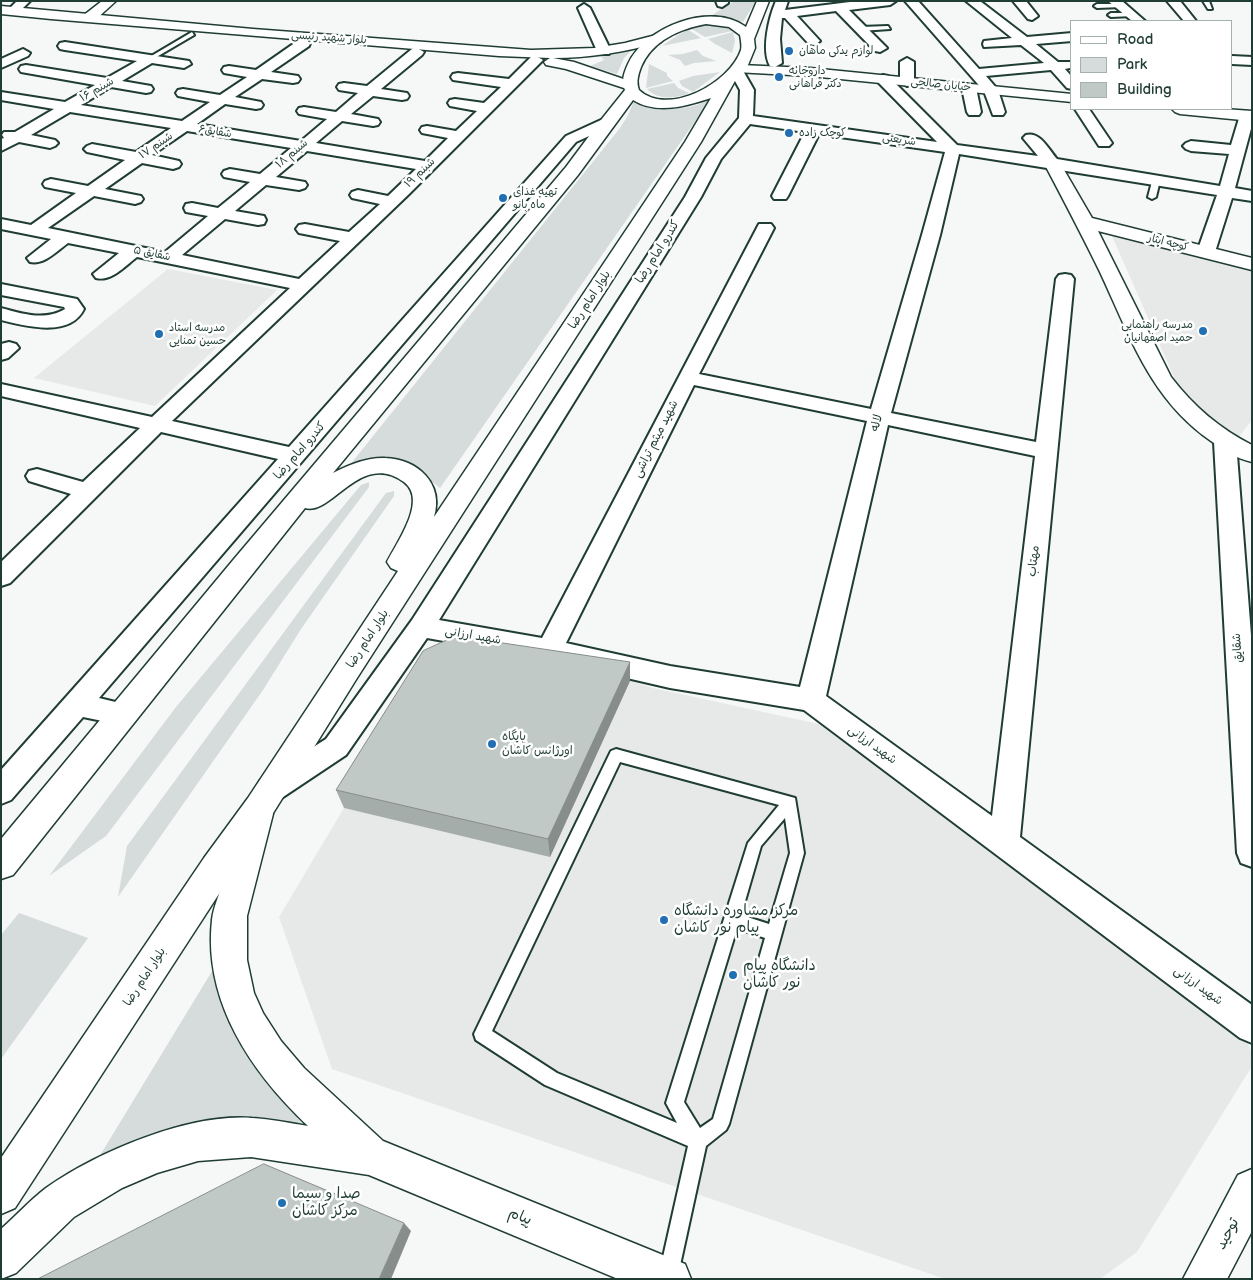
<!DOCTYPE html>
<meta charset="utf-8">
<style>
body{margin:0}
#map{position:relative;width:1253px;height:1280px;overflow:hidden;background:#f6f7f7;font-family:"Balsamiq Sans",sans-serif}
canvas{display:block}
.frame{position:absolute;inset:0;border:2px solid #1f3d34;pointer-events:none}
.legend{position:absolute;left:1070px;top:20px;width:162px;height:90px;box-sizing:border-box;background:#fff;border:1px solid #a5b1ae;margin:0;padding:6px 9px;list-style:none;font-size:15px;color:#1f3d34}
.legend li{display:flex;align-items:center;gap:10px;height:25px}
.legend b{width:25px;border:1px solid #a5b1ae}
</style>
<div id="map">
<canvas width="1253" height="1280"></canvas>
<div class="frame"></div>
<ul class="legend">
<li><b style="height:6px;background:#fff"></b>Road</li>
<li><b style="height:14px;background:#d6dcdb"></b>Park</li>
<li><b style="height:14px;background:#c0c9c6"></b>Building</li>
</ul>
</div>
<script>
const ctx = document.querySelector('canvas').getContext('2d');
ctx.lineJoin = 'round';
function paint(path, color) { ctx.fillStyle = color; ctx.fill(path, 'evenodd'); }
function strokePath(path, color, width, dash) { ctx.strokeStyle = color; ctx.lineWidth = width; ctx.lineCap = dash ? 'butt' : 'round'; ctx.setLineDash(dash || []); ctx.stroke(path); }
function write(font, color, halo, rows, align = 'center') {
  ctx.font = font + ' "Balsamiq Sans","Playpen Sans Arabic",sans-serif'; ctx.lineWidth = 5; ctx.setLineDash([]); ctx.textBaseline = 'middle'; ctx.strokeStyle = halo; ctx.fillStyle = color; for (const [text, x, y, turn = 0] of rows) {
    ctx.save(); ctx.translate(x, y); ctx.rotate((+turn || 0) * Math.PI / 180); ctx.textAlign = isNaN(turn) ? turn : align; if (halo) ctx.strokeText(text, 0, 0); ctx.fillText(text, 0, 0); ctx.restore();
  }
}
const built = new Path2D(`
 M 1112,236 L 1252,269 L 1252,420 L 1238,438 L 1181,393 Z
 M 168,269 L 277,290 L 155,406 L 34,378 Z
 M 630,681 L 653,688 L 837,728 L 1244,1033 L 1252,1054 L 1252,1066 L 1137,1252 L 1100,1279 L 945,1279 L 332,1069 L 279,917 L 344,808 L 550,856 Z`);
const green = new Path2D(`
 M 734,1 L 756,1 L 743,22 L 726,17 L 709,17 Z
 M 709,24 L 725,26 L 732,31 L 705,37 L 690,28 Z
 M 687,29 L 701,38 L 662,46 Z
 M 733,32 L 735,41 L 732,53 L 715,44 L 708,39 Z
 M 632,50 L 624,58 L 617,74 L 590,66 L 604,60 L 600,55 Z
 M 697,50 L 703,56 L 716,61 L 694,63 L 685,66 L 680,60 L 668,55 L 683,54 Z
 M 649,64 L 667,73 L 667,76 L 673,81 L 646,88 Z
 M 720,72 L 693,92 L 682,86 L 679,81 L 693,76 Z
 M 674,83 L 678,88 L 689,93 C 676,99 657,100 647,89 Z
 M 712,97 L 440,488 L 413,467 L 349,466 L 620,128 L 627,117 L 634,101 C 658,109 690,114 712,97 Z
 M 369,482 L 369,487 L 106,836 L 49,876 L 176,707 L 361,485 Z
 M 394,491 L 394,496 L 301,629 L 263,690 L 118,897 L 127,846 L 386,493 Z
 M 19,913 L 88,938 L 1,1059 L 1,935 Z
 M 217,963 C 221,982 223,1002 229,1020 C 245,1068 295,1103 331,1136 L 96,1162 Z`);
const service = new Path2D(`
 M 1203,1 L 1209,1 L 1212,9 L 1208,9 Z
 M 1120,4 L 1122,7 L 1097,8 L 1094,6 L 1097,4 Z
 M 1131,13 L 1133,16 L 1111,17 L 1108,15 L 1111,13 Z
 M 888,26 L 890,29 L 861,31 L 858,29 L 861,27 Z
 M 192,32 L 194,35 L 153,59 L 148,58 Z
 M 1153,178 L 1160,180 L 1156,197 L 1152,199 L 1148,197 Z
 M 616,749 L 795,798 L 804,853 L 729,1124 L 726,1130 L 706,1146 L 677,1279 L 661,1279 L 659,1275 L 688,1146 L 545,1085 L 476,1040 L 474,1034 L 611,751 ZM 620,762 L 779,805 L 748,843 L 666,1103 L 677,1123 L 557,1073 L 492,1031 ZM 785,818 L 790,853 L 769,924 L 741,915 L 761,846 ZM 737,928 L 765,938 L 713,1119 L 700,1128 L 684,1102 Z`);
const minor = new Path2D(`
 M 17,1 L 30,1 L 17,14 L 9,14 L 7,11 Z
 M 716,1 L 728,1 L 728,3 L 722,7 L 718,6 Z
 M 776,1 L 788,1 L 785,10 L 858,1 L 896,1 L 890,5 L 849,10 L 887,48 L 880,52 L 875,51 L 836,11 L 797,16 L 820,41 L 814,45 L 809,44 L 785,18 L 782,18 L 780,39 L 782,63 L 775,67 L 770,66 C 761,50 769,17 776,1 Z
 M 905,1 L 918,1 L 979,69 L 1044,63 L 1021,45 L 984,47 L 983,44 L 984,41 L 1012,38 L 966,1 L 980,1 L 1027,37 L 1072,33 L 1072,41 L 1036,44 L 1058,62 L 1070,62 L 1072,65 L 1070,68 L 1065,69 L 1072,77 L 1072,89 L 1067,88 L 1051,70 L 986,76 L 998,90 L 1005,112 L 1003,115 L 993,115 L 984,91 Z
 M 1013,1 L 1026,1 L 1038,16 L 1032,20 L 1028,19 Z
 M 1108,1 L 1122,1 L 1145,21 L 1132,21 Z
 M 1167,1 L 1180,1 L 1196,21 L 1184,21 Z
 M 584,4 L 590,8 L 611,51 L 609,54 L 599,54 L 597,51 L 578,8 Z
 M 304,39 L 309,40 L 310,43 L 309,46 L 271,72 L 298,76 L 300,79 L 298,82 L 293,83 L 262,79 L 235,97 L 261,102 L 263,105 L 261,108 L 256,109 L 225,104 L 197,124 L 301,141 L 327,119 L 299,114 L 297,111 L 299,108 L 304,107 L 336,112 L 358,93 L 339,90 L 337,87 L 339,84 L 344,83 L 367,86 L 412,49 L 417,48 L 424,52 L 422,55 L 381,89 L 407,93 L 409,96 L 407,99 L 402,100 L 373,96 L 351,114 L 378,119 L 380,122 L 378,125 L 373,126 L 342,121 L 316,143 L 425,161 L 448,138 L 422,133 L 420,130 L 422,127 L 427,126 L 456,131 L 477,111 L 450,106 L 448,103 L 450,100 L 455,99 L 484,103 L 501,87 L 453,80 L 451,77 L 453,74 L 458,73 L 509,79 L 531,57 L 536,56 L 543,60 L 409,194 L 172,421 L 289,447 L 566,136 L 601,120 L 611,120 L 613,123 L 611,126 L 576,142 L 99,698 L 132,706 L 136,714 L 132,722 L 122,725 L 83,717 L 11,800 L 1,804 L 1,770 L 278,459 L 161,432 L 10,583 L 1,586 L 1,562 L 71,494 L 29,481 L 26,476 L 29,471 L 37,469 L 83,482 L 140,428 L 1,396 L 1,384 L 152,417 L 290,288 L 137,257 C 125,266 111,282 96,278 L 93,274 L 119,253 L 68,243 C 57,251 44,265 30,262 L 27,258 L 51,239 L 1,229 L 1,219 L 31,225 L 76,193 L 45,187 L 43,184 L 45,181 L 51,179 L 88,186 L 125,160 L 87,152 L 84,149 L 87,146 L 92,144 L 136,152 L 171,128 L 70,112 L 31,135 L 55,140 L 58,143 L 55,146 L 50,148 L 19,142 L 1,151 L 1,139 L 4,138 L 2,135 L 4,132 L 15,132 L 54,109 L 1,100 L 1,92 L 65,102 L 95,85 L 21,72 L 19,69 L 21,66 L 26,65 L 107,78 L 137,61 L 65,50 L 60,49 L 58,46 L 60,43 L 65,42 L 189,61 L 191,64 L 184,68 L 152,63 L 122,81 L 151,86 L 153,89 L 151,92 L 146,93 L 111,87 L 81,105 L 182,121 L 210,102 L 178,96 L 176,93 L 178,90 L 183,89 L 220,95 L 247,77 L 224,73 L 222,70 L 224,67 L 229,66 L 256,70 L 299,40 ZM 187,131 L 291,148 L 260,174 L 230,169 L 224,171 L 222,174 L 224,177 L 250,182 L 218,208 L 192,203 L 186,204 L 184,208 L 186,212 L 208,216 L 165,252 L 48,228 L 94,196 L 135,204 L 141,202 L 143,199 L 141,196 L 105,189 L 142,163 L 173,169 L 179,167 L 181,164 L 179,161 L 152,155 ZM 307,151 L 416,169 L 388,196 L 358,190 L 352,192 L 350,195 L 352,198 L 380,204 L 349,232 L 305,224 L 299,225 L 296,229 L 299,233 L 340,241 L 299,279 L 182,255 L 225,219 L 258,225 L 264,224 L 266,220 L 264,216 L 235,211 L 266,185 L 299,190 L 305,188 L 307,185 L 305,182 L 276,177 Z
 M 23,49 L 30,53 L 28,56 L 1,68 L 1,59 Z
 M 1232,56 L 1252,57 L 1252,65 L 1232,64 Z
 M 907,58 L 914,62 L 914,82 L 907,86 L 900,82 L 900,62 Z
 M 737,68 L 742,69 L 754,90 L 753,116 L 937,142 L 878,82 L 876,79 L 883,75 L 888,76 L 957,145 L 1038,156 L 1023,138 L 1026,135 C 1040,131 1049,150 1057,159 L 1220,186 L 1229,154 L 1191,151 L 1186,149 L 1183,146 L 1186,143 L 1191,141 L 1231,145 L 1240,115 L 1242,112 L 1252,112 L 1252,125 L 1235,188 L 1252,191 L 1252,201 L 1232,198 L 1215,252 L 1212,256 L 1206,257 L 1200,256 L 1197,252 L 1217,195 L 959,154 L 940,235 L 891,413 L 1036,442 L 1056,279 L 1059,275 L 1065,274 L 1071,275 L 1074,279 L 1020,837 L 1252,1005 L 1252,1043 L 1240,1038 L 804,710 L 670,688 L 549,660 L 427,638 L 346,755 L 280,799 L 270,803 L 260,799 L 255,790 L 260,781 L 326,739 L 412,620 L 685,197 L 706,158 L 739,118 L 740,90 L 730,72 ZM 750,124 L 805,132 L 772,196 L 774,199 L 786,199 L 788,196 L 819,134 L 945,152 L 922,235 L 871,409 L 699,374 L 774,228 L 771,224 L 759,224 L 542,638 L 439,620 L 701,197 L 721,159 ZM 694,385 L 867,421 L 800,687 L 670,666 L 566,643 ZM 888,425 L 1035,456 L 992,816 L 826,696 Z
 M 969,84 L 976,88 L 981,112 L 979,115 L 969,115 L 967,112 L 962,88 Z
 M 1075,109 L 1089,109 L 1112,143 L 1109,146 L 1099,146 Z
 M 1,284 L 77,299 L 84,309 C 70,338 25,326 1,320 L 1,308 C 23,314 45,321 65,309 L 64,307 L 1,295 Z
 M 9,342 L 16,344 L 19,348 L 8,358 L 1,360 L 1,344 Z
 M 1225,435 L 1233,437 L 1236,442 L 1252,648 L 1252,867 L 1241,863 L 1237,853 L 1214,442 L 1217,437 Z`);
const tertiary = new Path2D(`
 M 102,1 L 116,1 L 94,21 L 84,21 L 83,18 L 84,15 Z
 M 740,65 L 810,68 L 1072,94 L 1072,102 L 810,76 L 735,72 L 733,69 L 735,66 Z
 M 1172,109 L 1224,109 L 1252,111 L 1252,121 L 1180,114 L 1175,112 Z
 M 1052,158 L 1058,160 L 1060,163 L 1092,218 L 1252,258 L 1252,270 L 1098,231 L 1171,377 C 1193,406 1220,429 1252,445 L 1252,462 C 1237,459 1224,450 1211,441 C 1150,399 1130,336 1100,272 C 1082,235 1063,199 1044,163 L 1046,160 Z
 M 1252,1169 L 1252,1231 L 1227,1279 L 1183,1279 L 1238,1175 Z`);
const secondary = new Path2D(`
 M 1,6 L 253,29 L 531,50 L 595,48 L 625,43 L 656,35 L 663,39 L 661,42 C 625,52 590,58 553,58 L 574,62 L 635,83 L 637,86 L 635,89 L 630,90 L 566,69 L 546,65 L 544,62 L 550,58 L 499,56 L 51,19 L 1,14 Z
 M 257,800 L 268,804 L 273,814 L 247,916 L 247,960 L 254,993 L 263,1013 L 281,1041 L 304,1068 L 383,1141 L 685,1264 L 691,1279 L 618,1279 L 369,1175 L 251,1157 L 198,1161 L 157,1173 L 122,1188 L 74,1217 L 16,1273 L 1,1279 L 1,1229 C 16,1216 30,1200 46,1188 C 97,1152 189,1113 252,1118 C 271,1119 290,1123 308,1126 C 252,1073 203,1002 212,920 C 213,908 219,896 222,884 C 229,861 236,837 241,814 L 246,804 Z`);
const primary = new Path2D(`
 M 757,1 L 769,1 L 754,39 L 755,48 L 748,65 L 736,79 L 701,142 L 357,678 L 270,818 L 228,880 L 15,1208 L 1,1214 L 1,1158 L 204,858 L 248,798 L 398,571 L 391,568 L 387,562 C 397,542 428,500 404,482 C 360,450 332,516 305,508 L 13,875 L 1,879 L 1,839 L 234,559 L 566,167 L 601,120 L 625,90 C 621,81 624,73 628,64 C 645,27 711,1 746,27 ZM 706,24 L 729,27 L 740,35 C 741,40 742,46 741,50 C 730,83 668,117 639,90 C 636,82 638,75 641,67 C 652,41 679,29 706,24 ZM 711,98 L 685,142 L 434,517 C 444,484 418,459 385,458 C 368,457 348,465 333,473 L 578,175 L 633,100 C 657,115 687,106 711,98 Z`);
const wall = new Path2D(`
 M 630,662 L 630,681 L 550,857 L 344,808 L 336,790 Z`);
const shadedWall = new Path2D(`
 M 630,662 L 630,681 L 550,857 L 548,839 Z
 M 404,1223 L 411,1231 L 391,1279 L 379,1279 Z`);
const building = new Path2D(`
 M 456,636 L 630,662 L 548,839 L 336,790 L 423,651 Z
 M 264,1164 L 404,1223 L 379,1279 L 38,1279 Z`);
const markers = [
 [789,51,5,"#1f6fb2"],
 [779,77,5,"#1f6fb2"],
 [789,133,5,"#1f6fb2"],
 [503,198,5,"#1f6fb2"],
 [1203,331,5,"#1f6fb2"],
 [159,334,5,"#1f6fb2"],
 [492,744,5,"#1f6fb2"],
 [664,920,5,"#1f6fb2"],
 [733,975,5,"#1f6fb2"],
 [282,1203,5,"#1f6fb2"]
];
const farStreetnames = [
 ["بلوار شهید رئیسی",329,38,4],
 ["خیابان صالحی",941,85,6],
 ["شبنم ۱۶",97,90,-30],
 ["شقایق۶",215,132,9],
 ["شریعتی",899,140,8],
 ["شبنم ۱۷",156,146,-34],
 ["شبنم ۱۸",292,154,-40],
 ["شبنم ۱۹",420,173,-44],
 ["کوچه ایثار",1168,243,14],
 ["شقایق ۵",152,254,11]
];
const farPoinames = [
 ["لوازم یدکی ماهان",799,51],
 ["داروخانه",789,71],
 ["دکتر فراهانی",789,84],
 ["کوچک زاده",799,133],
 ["تهیه غذای",513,192],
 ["ماه بانو",513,205],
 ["مدرسه راهنمایی",1193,325,"right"],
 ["حمید اصفهانیان",1193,338,"right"],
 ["مدرسه استاد",169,328],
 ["حسین تمنایی",169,341]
];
const streetNames = [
 ["کندرو امام رضا",658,252,-58],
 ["بلوار امام رضا",590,300,-57],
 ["لاله",877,423,-76],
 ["شهید میثم تراشی",656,439,-63],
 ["کندرو امام رضا",300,451,-49],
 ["مهتاب",1034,561,-84],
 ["شهید ارزانی",473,636,10],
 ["بلوار امام رضا",368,639,-57],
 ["شقایق",1238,648,-94],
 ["شهید ارزانی",872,745,36],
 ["بلوار امام رضا",145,977,-57],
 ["شهید ارزانی",1198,986,36]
];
const poiNames = [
 ["پایگاه",502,737],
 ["اورژانس کاشان",502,751]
];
const nearPoinames = [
 ["مرکز مشاوره دانشگاه",674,911],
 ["پیام نور کاشان",674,928],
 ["دانشگاه پیام",743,966],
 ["نور کاشان",743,983],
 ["صدا و سیما",292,1194],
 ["مرکز کاشان",292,1211]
];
const nearStreetnames = [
 ["پیام",520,1217,22],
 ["توحید",1228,1234,-62]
];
paint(built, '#e6e9e8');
paint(green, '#d6dcdb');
strokePath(service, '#1f3d34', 4);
strokePath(minor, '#1f3d34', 4);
strokePath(tertiary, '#1f3d34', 3);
strokePath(secondary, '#1f3d34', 3);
strokePath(primary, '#1f3d34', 3);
paint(service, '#fff');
paint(minor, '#fff');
paint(tertiary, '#fff');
paint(secondary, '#fff');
paint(primary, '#fff');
paint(wall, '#a5adaa');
paint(shadedWall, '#868d8b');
paint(building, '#c0c9c6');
strokePath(building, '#868d8b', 1);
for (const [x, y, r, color] of markers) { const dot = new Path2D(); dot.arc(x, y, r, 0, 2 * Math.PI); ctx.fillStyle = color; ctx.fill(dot); strokePath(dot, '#fff', 2); }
write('11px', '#1f3d34', '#fff', farStreetnames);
write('11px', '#1f3d34', '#fff', farPoinames, 'left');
write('12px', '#1f3d34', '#fff', streetNames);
write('12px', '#1f3d34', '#fff', poiNames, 'left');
write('15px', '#1f3d34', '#fff', nearPoinames, 'left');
write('15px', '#1f3d34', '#fff', nearStreetnames);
</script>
